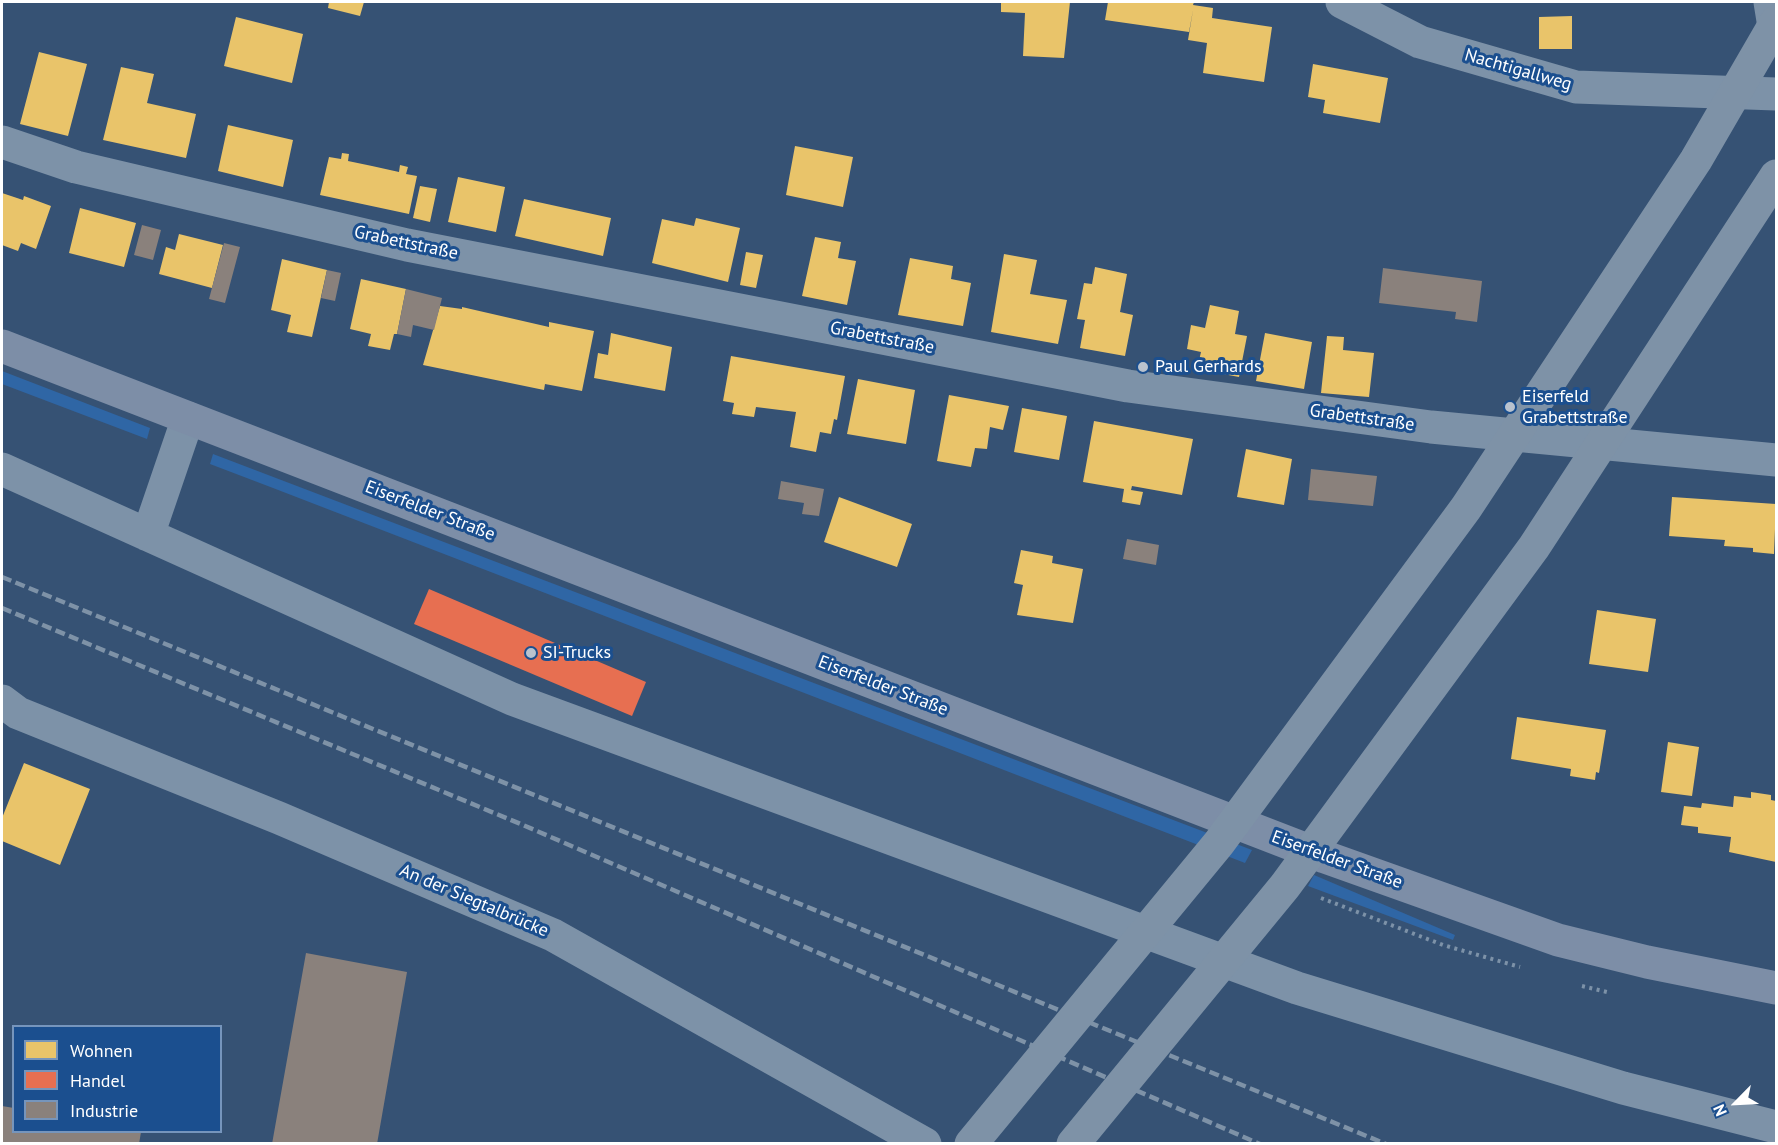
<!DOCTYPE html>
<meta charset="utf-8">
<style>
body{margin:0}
#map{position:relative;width:1778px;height:1145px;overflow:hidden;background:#365274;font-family:"PT Sans",sans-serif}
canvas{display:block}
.frame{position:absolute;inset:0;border:3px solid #fff;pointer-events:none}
.legend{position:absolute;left:12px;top:1025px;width:210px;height:108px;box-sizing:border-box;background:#1b4f8f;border:2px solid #7695bc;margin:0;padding:8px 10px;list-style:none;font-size:18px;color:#fff}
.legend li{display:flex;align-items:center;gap:12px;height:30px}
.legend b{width:30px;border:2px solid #7695bc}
.north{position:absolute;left:1706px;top:1073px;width:60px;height:60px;-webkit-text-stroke:4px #1b4f8f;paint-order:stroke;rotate:246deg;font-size:16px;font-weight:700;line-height:24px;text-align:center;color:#fff}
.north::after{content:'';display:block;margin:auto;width:21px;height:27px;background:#fff;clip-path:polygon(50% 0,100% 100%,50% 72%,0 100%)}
</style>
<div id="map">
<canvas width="1778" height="1145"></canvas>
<div class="frame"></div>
<ul class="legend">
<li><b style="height:16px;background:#e9c46a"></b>Wohnen</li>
<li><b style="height:16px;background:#e76f51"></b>Handel</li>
<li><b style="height:16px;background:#8a817c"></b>Industrie</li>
</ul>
<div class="north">N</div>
</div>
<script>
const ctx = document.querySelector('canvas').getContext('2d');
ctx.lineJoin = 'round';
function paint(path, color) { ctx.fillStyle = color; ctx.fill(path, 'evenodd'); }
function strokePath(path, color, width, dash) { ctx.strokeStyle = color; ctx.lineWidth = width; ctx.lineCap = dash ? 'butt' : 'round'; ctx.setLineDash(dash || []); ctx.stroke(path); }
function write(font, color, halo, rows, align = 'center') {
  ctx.font = font + ' "PT Sans",sans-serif'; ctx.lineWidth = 6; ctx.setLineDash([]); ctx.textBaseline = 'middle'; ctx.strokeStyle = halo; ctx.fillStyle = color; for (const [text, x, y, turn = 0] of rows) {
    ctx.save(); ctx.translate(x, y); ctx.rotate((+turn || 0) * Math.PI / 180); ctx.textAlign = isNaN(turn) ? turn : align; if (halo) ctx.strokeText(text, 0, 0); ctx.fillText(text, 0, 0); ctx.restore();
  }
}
const green = new Path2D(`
 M 2,371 L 150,428 L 147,439 L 2,384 Z
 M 213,454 L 1252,850 L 1245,863 L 273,488 L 210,464 Z
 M 1314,875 L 1455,935 L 1453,940 L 1308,886 Z`);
const homes = new Path2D(`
 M 329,2 L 364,2 L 360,16 L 328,8 Z
 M 1001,2 L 1070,2 L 1064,58 L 1023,56 L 1025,13 L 1001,12 Z
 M 1108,2 L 1194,2 L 1193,5 L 1213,8 L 1212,18 L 1272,27 L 1264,82 L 1203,73 L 1207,43 L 1188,40 L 1193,10 L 1189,32 L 1105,20 Z
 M 1572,16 L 1572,49 L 1539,49 L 1539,17 Z
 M 236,17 L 303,34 L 292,83 L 224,66 Z
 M 39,52 L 87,64 L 68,136 L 20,124 Z
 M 1313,64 L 1388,78 L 1380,123 L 1323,113 L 1325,100 L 1308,97 Z
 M 121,67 L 154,74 L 147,103 L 196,114 L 186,158 L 103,140 Z
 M 228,125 L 293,140 L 283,187 L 218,171 Z
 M 795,146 L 853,157 L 843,207 L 786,195 Z
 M 342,153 L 349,154 L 348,161 L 372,166 L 399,172 L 400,165 L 408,167 L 406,174 L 417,176 L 409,214 L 320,195 L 329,157 L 341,159 Z
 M 458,177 L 505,187 L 496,232 L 448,222 Z
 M 420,186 L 437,189 L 430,222 L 413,218 Z
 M 2,193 L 23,200 L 24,196 L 51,206 L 36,249 L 21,243 L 18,251 L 2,245 Z
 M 524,199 L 611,218 L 603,256 L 515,236 Z
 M 80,208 L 136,223 L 124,267 L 69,253 Z
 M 696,218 L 740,228 L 728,282 L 652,263 L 662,219 L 694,226 Z
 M 179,234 L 223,245 L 212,288 L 159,274 L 166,247 L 175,250 Z
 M 815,237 L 841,242 L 838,258 L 856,261 L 847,305 L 802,296 Z
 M 746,252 L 763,255 L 756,288 L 740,285 Z
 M 1004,254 L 1037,260 L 1030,294 L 1067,300 L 1058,344 L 991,332 Z
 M 910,258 L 953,266 L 951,279 L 971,283 L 963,326 L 898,315 Z
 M 282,259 L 327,270 L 312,337 L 287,332 L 291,315 L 271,310 Z
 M 1095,267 L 1127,274 L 1120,312 L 1133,315 L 1125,356 L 1080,348 L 1085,320 L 1077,319 L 1084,283 L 1092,284 Z
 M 361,279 L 406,289 L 397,334 L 394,334 L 390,350 L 368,346 L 371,334 L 350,329 Z
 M 1210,305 L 1239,311 L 1235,334 L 1247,336 L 1239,377 L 1197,369 L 1201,352 L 1187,349 L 1191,325 L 1205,328 Z
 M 440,306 L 462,309 L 462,307 L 549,327 L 549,322 L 594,331 L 582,391 L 545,384 L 544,390 L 423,365 Z
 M 611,333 L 672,347 L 665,391 L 594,378 L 598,353 L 608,355 Z
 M 1265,333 L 1312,342 L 1304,389 L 1256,381 Z
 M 1327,336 L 1344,337 L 1343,350 L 1374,353 L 1369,397 L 1321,393 Z
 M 731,356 L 845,376 L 837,420 L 834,419 L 831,434 L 820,432 L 816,452 L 790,447 L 796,412 L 756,407 L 754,417 L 732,414 L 734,403 L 723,401 Z
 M 858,379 L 915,390 L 906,444 L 847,434 Z
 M 949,395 L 1009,406 L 1003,430 L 990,427 L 987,449 L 975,448 L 971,467 L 937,461 Z
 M 1022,408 L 1067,416 L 1059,460 L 1014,452 Z
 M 1094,421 L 1193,439 L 1182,495 L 1132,486 L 1131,490 L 1143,492 L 1140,505 L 1122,502 L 1124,489 L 1083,482 Z
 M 1246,449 L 1292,459 L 1284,505 L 1237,497 Z
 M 839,497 L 912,524 L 897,567 L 824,542 Z
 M 1672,497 L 1776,504 L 1774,554 L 1753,552 L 1753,548 L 1724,546 L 1725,540 L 1669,536 Z
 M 1021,550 L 1053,556 L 1052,563 L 1083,569 L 1073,623 L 1017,615 L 1023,585 L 1014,583 Z
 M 1597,610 L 1656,619 L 1648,672 L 1589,664 Z
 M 1517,717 L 1606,730 L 1599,773 L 1596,772 L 1595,780 L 1570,776 L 1571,769 L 1511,759 Z
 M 1668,742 L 1699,747 L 1692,796 L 1661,792 Z
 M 24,763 L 90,789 L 60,865 L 2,841 L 2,818 Z
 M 1751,792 L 1771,795 L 1771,800 L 1776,801 L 1776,862 L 1729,852 L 1731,837 L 1698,833 L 1698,827 L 1681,825 L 1684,806 L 1701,808 L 1702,803 L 1733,807 L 1734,796 L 1751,798 Z`);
const shops = new Path2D(`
 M 429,589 L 646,682 L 632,716 L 414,624 Z`);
const industry = new Path2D(`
 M 142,225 L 161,230 L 153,260 L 134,255 Z
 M 224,243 L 240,247 L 225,303 L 209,299 Z
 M 1383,268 L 1482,281 L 1477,322 L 1455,319 L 1456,312 L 1379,303 Z
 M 327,270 L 341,273 L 335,301 L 321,298 Z
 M 406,289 L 442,298 L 434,330 L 413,325 L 411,337 L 397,334 Z
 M 1311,469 L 1377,476 L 1373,506 L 1308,500 Z
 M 781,481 L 824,489 L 819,516 L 802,514 L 804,503 L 778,499 Z
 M 1127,539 L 1159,545 L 1156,565 L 1123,559 Z
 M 306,953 L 407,972 L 377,1144 L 272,1144 Z
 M 2,1106 L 14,1108 L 14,1132 L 141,1132 L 139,1144 L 2,1144 Z`);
const path = new Path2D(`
 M 1321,898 L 1443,945 L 1520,967
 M 1582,986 L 1607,992`);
const minor = new Path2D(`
 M 1342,2 L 1420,42 L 1576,87 L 1776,94
 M 1770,2 L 1776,39
 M 2,142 L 76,167 L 407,245 L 1128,386 L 1431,427 L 1776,460
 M 2,469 L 512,699 L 1297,988 L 1623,1088 L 1776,1127
 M 148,535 L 188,418
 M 2,701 L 18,713 L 279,818 L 553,935 L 925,1144`);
const major = new Path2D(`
 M 2,346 L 1325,857 L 1558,940 L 1647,962 L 1776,988`);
const rail = new Path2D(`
 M 2,577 L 1386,1144
 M 2,608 L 523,825 L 1260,1144
 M 1453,1143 L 1453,1144`);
const highwayBridge = new Path2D(`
 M 971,1144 L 1219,843 L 1466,508 L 1696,160 L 1776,22
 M 1073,1144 L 1285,886 L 1534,547 L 1776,176`);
const markers = [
 [1143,367,6,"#b9c2ce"],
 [1510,407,6,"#b9c2ce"],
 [531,653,6,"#b9c2ce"]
];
const streetNames = [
 ["Nachtigallweg",1518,70,16],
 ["Grabettstraße",406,243,12],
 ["Grabettstraße",882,338,11],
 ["Grabettstraße",1362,418,8],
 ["Eiserfelder Straße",430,511,21],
 ["Eiserfelder Straße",883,686,21],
 ["Eiserfelder Straße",1337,860,20],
 ["An der Siegtalbrücke",474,901,23]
];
const poiNames = [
 ["Paul Gerhards",1155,367],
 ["Eiserfeld",1522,397],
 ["Grabettstraße",1522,418],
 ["SI-Trucks",543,653]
];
paint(green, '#2f66a5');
paint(homes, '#e9c46a');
paint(shops, '#e76f51');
paint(industry, '#8a817c');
strokePath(path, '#7d92a8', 4, [3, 4.5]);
strokePath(minor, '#7d92a8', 33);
strokePath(major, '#7d8ea7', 33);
strokePath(rail, '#7e92a7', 4.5, [10, 4.5]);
strokePath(highwayBridge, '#7e92a7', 33);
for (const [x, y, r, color] of markers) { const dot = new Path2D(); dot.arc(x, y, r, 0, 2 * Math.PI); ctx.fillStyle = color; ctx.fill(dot); strokePath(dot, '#1b4f8f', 2); }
write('18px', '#fff', '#1b4f8f', streetNames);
write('18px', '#fff', '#1b4f8f', poiNames, 'left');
</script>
